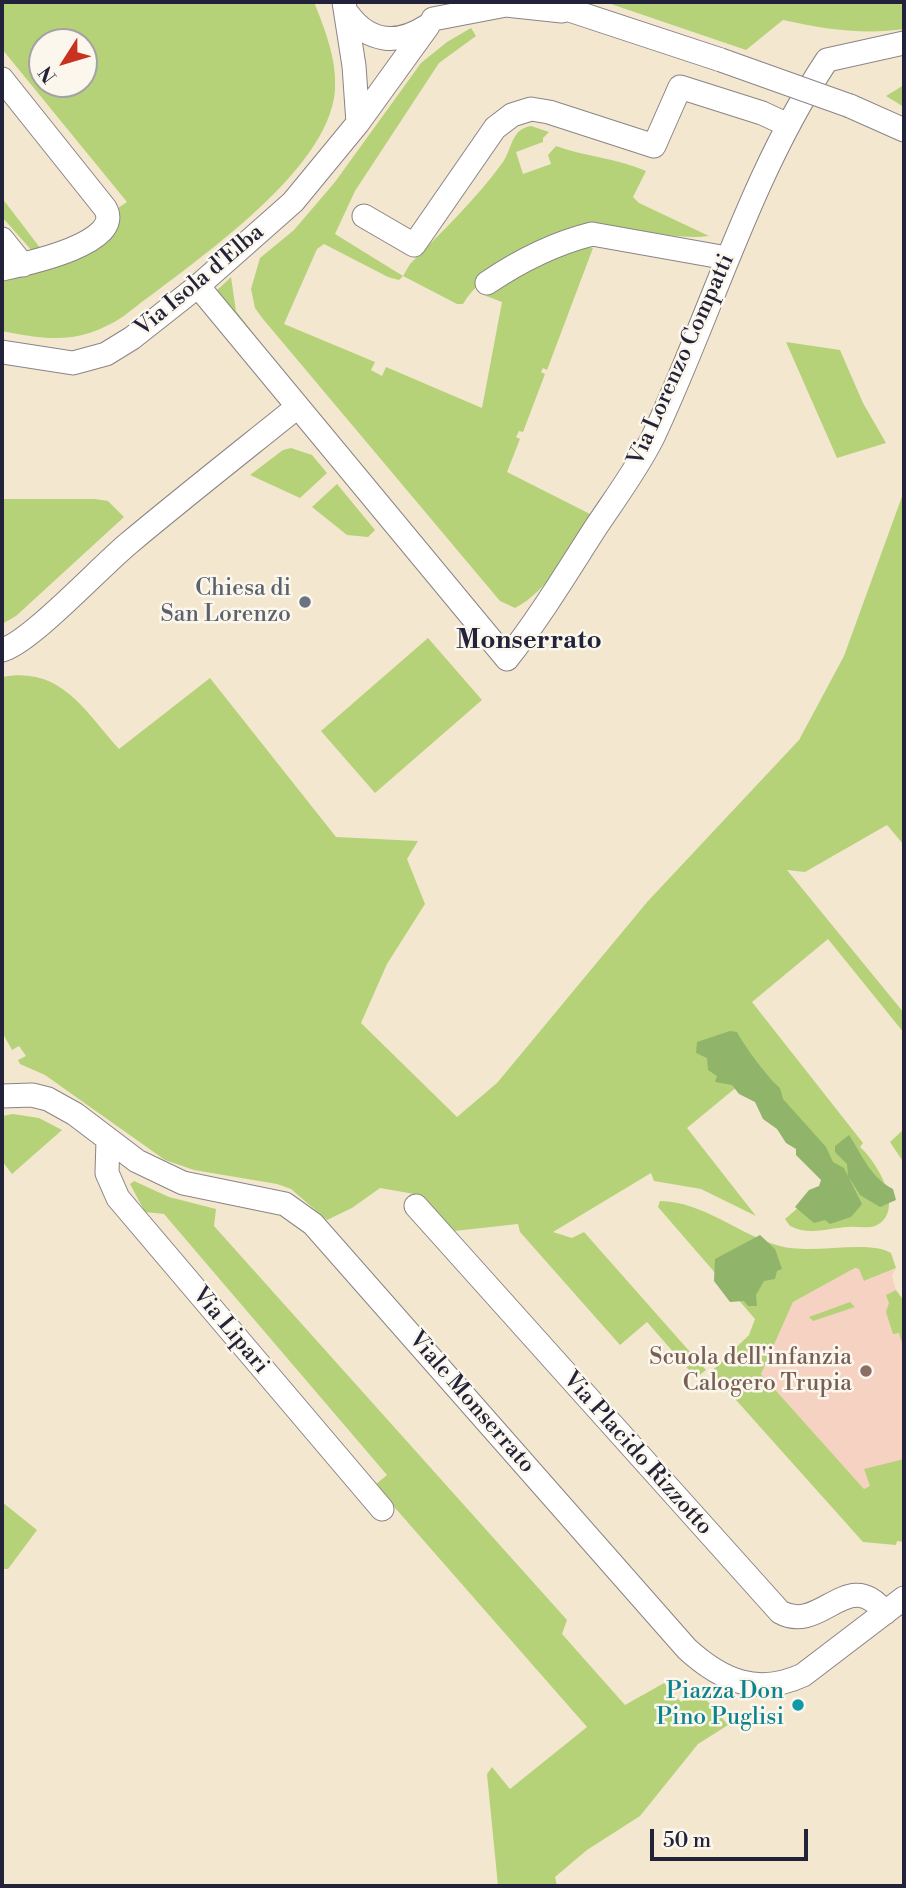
<!DOCTYPE html>
<style>
body{margin:0}
#map{position:relative;width:906px;height:1888px;overflow:hidden;background:#f4e7cf;font-family:"Libre Bodoni",serif}
canvas{display:block}
.frame{position:absolute;inset:0;border:4px solid #22223b;pointer-events:none}
.north{position:absolute;left:28px;top:28px;width:70px;height:70px;box-sizing:border-box;background:#fbf7ec;border:2px solid #a4a2a5;border-radius:50%;rotate:233deg;font-size:19px;font-weight:700;line-height:28px;text-align:center;color:#22223b}
.north::after{content:'';display:block;margin:auto;width:24px;height:32px;background:#c8321e;clip-path:polygon(50% 0,100% 100%,50% 72%,0 100%)}
.scale{position:absolute;left:650px;top:1829px;width:158px;height:32px;box-sizing:border-box;border:4px solid #22223b;border-top:0;padding-left:9px;font-size:21px;line-height:24px;white-space:nowrap;color:#22223b;-webkit-text-stroke:5px #fbf7ec;paint-order:stroke}
</style>
<div id="map">
<canvas width="906" height="1888"></canvas>
<div class="frame"></div>
<div class="north">N</div>
<div class="scale">50 m</div>
</div>
<script>
const ctx = document.querySelector('canvas').getContext('2d');
ctx.lineJoin = 'round';
function paint(path, color) { ctx.fillStyle = color; ctx.fill(path, 'evenodd'); }
function strokePath(path, color, width, dash) { ctx.strokeStyle = color; ctx.lineWidth = width; ctx.lineCap = dash ? 'butt' : 'round'; ctx.setLineDash(dash || []); ctx.stroke(path); }
function write(font, color, halo, rows, align = 'center') {
  ctx.font = font + ' "Libre Bodoni",serif'; ctx.lineWidth = 5; ctx.setLineDash([]); ctx.textBaseline = 'middle'; ctx.strokeStyle = halo; ctx.fillStyle = color; for (const [text, x, y, turn = 0] of rows) {
    ctx.save(); ctx.translate(x, y); ctx.rotate((+turn || 0) * Math.PI / 180); ctx.textAlign = isNaN(turn) ? turn : align; if (halo) ctx.strokeText(text, 0, 0); ctx.fillText(text, 0, 0); ctx.restore();
  }
}
const built = new Path2D(`
 M 855,1268 L 859,1269 L 865,1281 L 896,1268 L 892,1276 L 897,1294 L 904,1301 L 904,1474 L 864,1489 L 761,1374 L 793,1302 Z`);
const green = new Path2D(`
 M 2,2 L 314,2 C 325,30 337,59 335,90 C 329,174 187,266 124,316 C 81,344 50,341 2,331 L 2,277 L 108,242 L 119,218 L 115,210 L 127,202 L 2,49 ZM 42,42 L 84,42 L 84,84 L 42,84 Z
 M 605,2 L 904,2 L 904,29 C 864,35 823,29 783,20 L 746,50 Z
 M 471,28 L 476,36 L 439,63 L 355,191 L 335,234 L 403,276 L 410,264 C 443,231 476,199 503,162 C 512,149 511,129 531,126 L 549,132 L 543,138 L 543,142 L 516,152 L 523,174 L 551,164 L 548,155 L 556,146 C 586,157 617,158 646,171 L 633,197 L 639,203 L 709,236 C 669,241 632,224 593,227 C 553,246 485,265 463,304 L 457,304 L 403,276 L 399,280 L 388,277 L 324,244 L 317,249 L 284,324 L 375,362 L 371,370 L 382,376 L 386,367 L 482,408 L 502,302 L 486,296 L 500,281 L 582,246 L 593,248 L 547,370 L 543,368 L 541,372 L 545,374 L 523,432 L 519,431 L 516,437 L 520,439 L 507,472 L 594,516 C 575,544 546,593 515,608 L 500,601 L 263,319 L 255,308 L 251,289 L 260,258 L 294,230 L 335,182 L 421,63 L 447,42 Z
 M 904,85 L 904,107 L 886,96 Z
 M 2,198 L 41,249 L 61,245 L 96,221 L 67,246 L 34,253 L 2,217 Z
 M 231,277 L 236,311 L 272,357 L 272,361 L 214,293 Z
 M 786,342 L 840,350 L 863,403 L 886,443 L 837,458 Z
 M 291,448 L 312,455 L 327,473 L 300,498 L 250,475 L 283,450 Z
 M 337,484 L 375,530 L 368,537 L 347,535 L 312,507 Z
 M 904,491 L 904,845 L 887,825 L 805,872 L 787,870 L 904,1013 L 904,1033 L 828,939 L 752,1002 L 863,1143 L 860,1147 C 879,1164 906,1213 875,1226 C 866,1229 857,1226 848,1227 C 827,1228 810,1236 790,1226 L 785,1219 L 827,1183 L 744,1081 L 687,1128 L 756,1216 L 701,1189 L 654,1181 L 651,1173 L 553,1232 L 572,1238 L 584,1232 L 706,1370 L 696,1378 L 647,1322 L 620,1345 L 520,1232 L 518,1224 L 454,1231 L 420,1195 L 380,1188 L 352,1208 L 327,1220 L 291,1189 L 277,1184 L 194,1170 L 165,1160 L 45,1075 L 20,1064 L 18,1060 L 26,1056 L 19,1046 L 12,1050 L 2,1032 L 2,677 C 61,666 84,710 119,749 L 210,678 L 336,837 L 418,841 L 407,859 L 425,904 L 387,964 L 361,1023 L 457,1117 L 497,1083 L 648,901 L 799,740 L 844,656 Z
 M 2,499 L 95,499 L 108,501 L 124,517 L 16,616 L 2,624 Z
 M 428,638 L 482,700 L 375,793 L 321,731 Z
 M 13,1114 L 39,1118 L 62,1130 L 12,1174 L 2,1161 L 2,1116 Z
 M 904,1129 L 904,1163 L 890,1142 Z
 M 134,1181 L 169,1197 L 216,1209 L 214,1226 L 567,1620 L 562,1634 L 625,1705 L 664,1683 L 681,1702 L 697,1689 L 728,1725 L 698,1744 L 640,1816 L 587,1850 L 555,1877 L 557,1886 L 498,1886 L 487,1774 L 492,1767 L 510,1789 L 587,1727 L 375,1485 L 387,1475 L 164,1214 L 145,1212 L 130,1184 Z
 M 660,1201 C 705,1202 739,1235 780,1246 C 812,1255 868,1239 891,1253 L 896,1268 L 864,1281 L 859,1269 L 855,1268 L 793,1302 L 761,1374 L 864,1489 L 870,1486 L 864,1469 L 904,1459 L 904,1542 L 897,1541 L 896,1545 L 863,1542 L 719,1381 L 713,1370 L 749,1335 L 755,1319 L 658,1207 Z
 M 896,1290 L 904,1301 L 904,1350 L 899,1333 L 893,1334 L 886,1312 L 889,1303 L 886,1295 Z
 M 850,1302 L 855,1307 L 813,1321 L 809,1317 Z
 M 2,1502 L 37,1530 L 8,1569 L 2,1569 Z`);
const forest = new Path2D(`
 M 730,1031 L 737,1032 C 743,1044 770,1081 780,1088 L 783,1099 L 826,1147 L 833,1162 L 844,1168 L 862,1204 L 851,1217 L 830,1224 L 825,1220 L 814,1223 L 795,1207 L 809,1190 L 819,1186 L 821,1180 L 796,1155 L 796,1149 L 786,1143 L 777,1129 L 763,1119 L 755,1102 L 739,1094 L 732,1085 L 715,1082 L 717,1076 L 708,1070 L 707,1058 L 696,1053 L 697,1042 Z
 M 849,1135 C 862,1155 871,1178 893,1189 L 896,1200 L 880,1207 L 860,1195 L 848,1176 L 847,1164 L 835,1152 L 835,1146 Z
 M 760,1235 L 775,1249 L 782,1269 L 777,1271 L 775,1279 L 764,1281 L 756,1295 L 757,1306 L 748,1306 L 744,1301 L 730,1302 L 714,1281 L 715,1259 Z`);
const minor = new Path2D(`
 M 344,2 L 354,66 L 358,123
 M 545,2 L 721,60
 M 348,14 C 369,43 398,45 427,26
 M 433,19 L 506,5 L 562,11
 M 2,79 L 105,208 C 126,243 25,264 2,269
 M 850,106 L 904,130
 M 364,216 L 414,245 L 495,128 L 512,115 L 531,109 L 549,112 L 654,146 L 680,87 L 762,113 L 788,125
 M 2,239 L 23,265
 M 487,283 C 518,262 556,243 592,234 L 727,258
 M 198,286 L 507,659 C 540,617 567,572 596,527 C 616,497 637,469 653,437 C 712,312 750,176 827,60 L 904,43
 M 2,352 L 73,363 L 106,354 L 132,338 L 198,286 L 293,202 L 358,123 L 428,26
 M 2,650 C 30,643 102,565 129,543 C 184,497 240,453 296,408
 M 2,1096 L 32,1095 L 48,1099 L 75,1114 L 137,1161 L 183,1183 L 285,1204 L 313,1224 L 687,1649 C 722,1681 758,1696 803,1675 L 904,1598
 M 108,1140 L 107,1173 L 118,1198 L 382,1509
 M 416,1206 L 780,1612 C 821,1635 848,1564 885,1613`);
const minorBridge = new Path2D(`
 M 721,60 L 850,106`);
const markers = [
 [305,602,7,"#6b7280"],
 [866,1371,7,"#8d6e63"],
 [798,1705,7,"#0f9aa8"]
];
const streetNames = [
 ["Via Isola d'Elba",200,281,-40],
 ["Via Lorenzo Compatti",682,360,-66],
 ["Via Lipari",230,1331,50],
 ["Viale Monserrato",471,1403,49],
 ["Via Placido Rizzotto",637,1454,48]
];
const worshipNames = [
 ["Chiesa di",291,589],
 ["San Lorenzo",291,615]
];
const educationNames = [
 ["Scuola dell'infanzia",852,1358],
 ["Calogero Trupia",852,1384]
];
const cultureNames = [
 ["Piazza Don",784,1692],
 ["Pino Puglisi",784,1718]
];
const quarterNames = [
 ["Monserrato",529,642]
];
paint(built, '#f6d2c3');
paint(green, '#b5d279');
paint(forest, '#90b469');
strokePath(minor, '#8b8485', 25);
strokePath(minor, '#fff', 23);
strokePath(minorBridge, '#8b8485', 25, []);
strokePath(minorBridge, '#fff', 23);
for (const [x, y, r, color] of markers) { const dot = new Path2D(); dot.arc(x, y, r, 0, 2 * Math.PI); ctx.fillStyle = color; ctx.fill(dot); strokePath(dot, '#fbf7ec', 2.5); }
write('23px', '#22223b', '#fbf7ec', streetNames);
write('23px', '#5b616d', '#fbf7ec', worshipNames, 'right');
write('23px', '#785e54', '#fbf7ec', educationNames, 'right');
write('23px', '#0d838f', '#fbf7ec', cultureNames, 'right');
write('bold 26px', '#22223b', '#fbf7ec', quarterNames);
</script>
